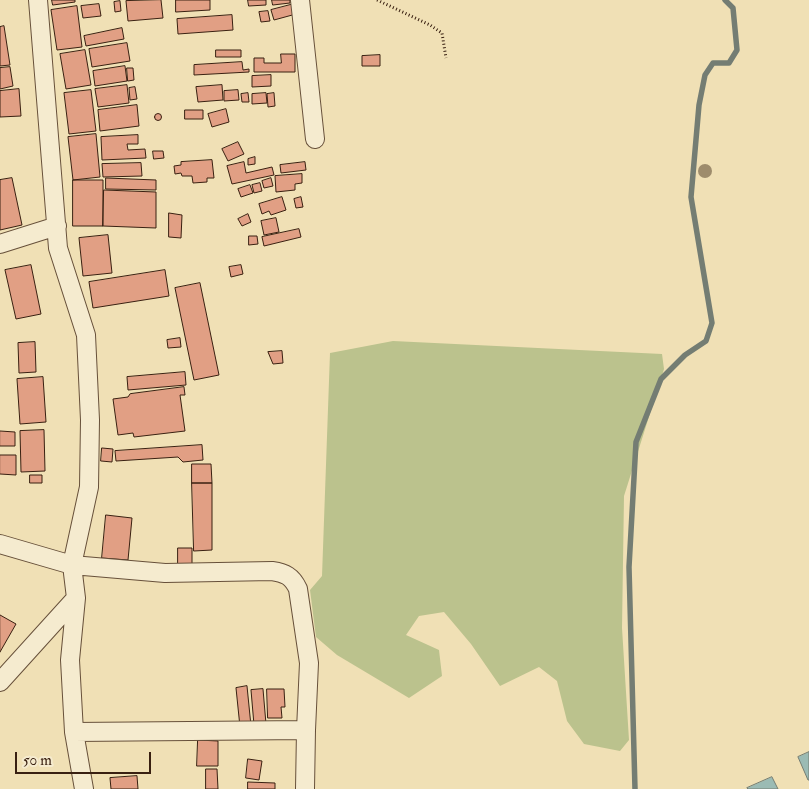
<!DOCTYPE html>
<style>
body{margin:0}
#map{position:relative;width:809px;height:789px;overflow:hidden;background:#f0e0b5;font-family:"IM FELL Double Pica",serif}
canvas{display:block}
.scale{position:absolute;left:15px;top:752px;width:136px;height:22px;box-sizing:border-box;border:2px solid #392011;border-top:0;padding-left:6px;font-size:15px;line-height:18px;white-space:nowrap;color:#392011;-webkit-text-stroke:4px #f5ebcf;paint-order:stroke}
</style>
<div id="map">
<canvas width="809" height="789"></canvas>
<div class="scale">50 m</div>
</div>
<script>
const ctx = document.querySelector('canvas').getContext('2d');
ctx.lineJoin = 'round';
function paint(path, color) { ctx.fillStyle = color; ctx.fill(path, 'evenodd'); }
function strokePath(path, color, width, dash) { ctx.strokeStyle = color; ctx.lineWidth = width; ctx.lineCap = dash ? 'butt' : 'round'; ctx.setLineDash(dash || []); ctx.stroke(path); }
const green = new Path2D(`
 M 393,341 L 662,354 L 664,369 L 624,496 L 622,628 L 629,740 L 620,751 L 584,744 L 567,721 L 557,681 L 539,667 L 500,686 L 471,644 L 444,612 L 419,616 L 406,635 L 439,650 L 442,676 L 409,698 L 337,655 L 316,637 L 310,590 L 322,576 L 330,353 Z`);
const water = new Path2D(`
 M 809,752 L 809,780 L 808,780 L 798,757 Z
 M 772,777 L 778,789 L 748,789 L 747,788 Z`);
const stream = new Path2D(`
 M 635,789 L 629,567 L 636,442 L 661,379 L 685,355 L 706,341 L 712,323 L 691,197 L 699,105 L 705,75 L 713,63 L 729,63 L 737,50 L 733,8 L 725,0`);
const building = new Path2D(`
 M 52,0 L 75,0 L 75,2 L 53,5 Z
 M 161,0 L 163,18 L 128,21 L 126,1 Z
 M 176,0 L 210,0 L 210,10 L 176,12 Z
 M 248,0 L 266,0 L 266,5 L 249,6 Z
 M 272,0 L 290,0 L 290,3 L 273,5 Z
 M 120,1 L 121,11 L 115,12 L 114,2 Z
 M 99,4 L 101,16 L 83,18 L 81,6 Z
 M 294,4 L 296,14 L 274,20 L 271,10 Z
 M 77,6 L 82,47 L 57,50 L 51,10 Z
 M 268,11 L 270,21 L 261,22 L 259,12 Z
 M 232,15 L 233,30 L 178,34 L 177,19 Z
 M 4,26 L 10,65 L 0,66 L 0,27 Z
 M 122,28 L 124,39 L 86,46 L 84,36 Z
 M 127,43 L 130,61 L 92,67 L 89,49 Z
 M 85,50 L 91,85 L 66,89 L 60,54 Z
 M 216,50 L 241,50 L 241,57 L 216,57 Z
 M 281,54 L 295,54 L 295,72 L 254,72 L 254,58 L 264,58 L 264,63 L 281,63 Z
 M 380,55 L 380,66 L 362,66 L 362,56 Z
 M 242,62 L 243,70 L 249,69 L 249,72 L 194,75 L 194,65 Z
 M 125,66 L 127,81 L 95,86 L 93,71 Z
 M 10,67 L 13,86 L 0,89 L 0,68 Z
 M 127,68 L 133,68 L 134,80 L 128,81 Z
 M 271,75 L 271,86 L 252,87 L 252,76 Z
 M 127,85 L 129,103 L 98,107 L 95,89 Z
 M 222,85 L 223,100 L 198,102 L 196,87 Z
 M 135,87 L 137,99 L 130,100 L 129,88 Z
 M 19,89 L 21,116 L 0,117 L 0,91 Z
 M 91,90 L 96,131 L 69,134 L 64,93 Z
 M 238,90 L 239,100 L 224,101 L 224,91 Z
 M 248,93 L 249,102 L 242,102 L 241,94 Z
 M 266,93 L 267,103 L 252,104 L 252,94 Z
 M 274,93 L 275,106 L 268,107 L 267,94 Z
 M 137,105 L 139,126 L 100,131 L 98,110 Z
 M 226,109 L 229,122 L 212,127 L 208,114 Z
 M 185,110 L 203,110 L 203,119 L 185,119 Z
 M154.5 117a3.5 3.5 0 1 1 7 0a3.5 3.5 0 1 1-7 0Z
 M 96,134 L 100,177 L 73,180 L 68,137 Z
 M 138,135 L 138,144 L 127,144 L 128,150 L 145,149 L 146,158 L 102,160 L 101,137 Z
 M 238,142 L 244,154 L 228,161 L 222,149 Z
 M 153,151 L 163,151 L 164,158 L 154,159 Z
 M 255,157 L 255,164 L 248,165 L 248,159 Z
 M 212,160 L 214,178 L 207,178 L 207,182 L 193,183 L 192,176 L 182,176 L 181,173 L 175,174 L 174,166 L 181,165 L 181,162 Z
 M 244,162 L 246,173 L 272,167 L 274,175 L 232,184 L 227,166 Z
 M 305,162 L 306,170 L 281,173 L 280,165 Z
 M 141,163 L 142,176 L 103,177 L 102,164 Z
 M 302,174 L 302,183 L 295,184 L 295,190 L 276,192 L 275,176 Z
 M 12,178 L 22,225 L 0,230 L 0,180 Z
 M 106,178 L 156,180 L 156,190 L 106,189 Z
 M 271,178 L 273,186 L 264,188 L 262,181 Z
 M 73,180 L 103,180 L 103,226 L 73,226 Z
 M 260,183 L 262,191 L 254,193 L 252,185 Z
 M 250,185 L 253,193 L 241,197 L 238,189 Z
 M 104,190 L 156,192 L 156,228 L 103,226 Z
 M 282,197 L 286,210 L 271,215 L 269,211 L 262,214 L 259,204 Z
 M 301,197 L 303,207 L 296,208 L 294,199 Z
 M 169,213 L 182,215 L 181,238 L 169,237 Z
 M 248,214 L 251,222 L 242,226 L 238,219 Z
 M 276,218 L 279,232 L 264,235 L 261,221 Z
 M 299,229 L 301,237 L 264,246 L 262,237 Z
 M 108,235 L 112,273 L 83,276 L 79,238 Z
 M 249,236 L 257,236 L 258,244 L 249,245 Z
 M 31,265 L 41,314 L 16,319 L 5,270 Z
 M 241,265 L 243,274 L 231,277 L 229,267 Z
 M 165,270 L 169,296 L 93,308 L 89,282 Z
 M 200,283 L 219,375 L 194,380 L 175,288 Z
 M 180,338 L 181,347 L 168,348 L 167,340 Z
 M 35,342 L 36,372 L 19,373 L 18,343 Z
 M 282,351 L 283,363 L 273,364 L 268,352 Z
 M 185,372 L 186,385 L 128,390 L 127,377 Z
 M 43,377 L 46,422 L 20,424 L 17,379 Z
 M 184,387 L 185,395 L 180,395 L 185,431 L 134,437 L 133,433 L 118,435 L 113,399 L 128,397 L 130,394 Z
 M 44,430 L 45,471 L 21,472 L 20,431 Z
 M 0,431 L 15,432 L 15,446 L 0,446 Z
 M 202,445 L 203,460 L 183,462 L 178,457 L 116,461 L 115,451 Z
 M 102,448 L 113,449 L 112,462 L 101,461 Z
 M 0,455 L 16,455 L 16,475 L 0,474 Z
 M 192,464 L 211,464 L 212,483 L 192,483 Z
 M 30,475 L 42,475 L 42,483 L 30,483 Z
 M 192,483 L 212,483 L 212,550 L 194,551 Z
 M 106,515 L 132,518 L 128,560 L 102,558 Z
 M 178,548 L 192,548 L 192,564 L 178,564 Z
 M 0,615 L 16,624 L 0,652 Z
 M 247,686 L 251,726 L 240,727 L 236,688 Z
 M 263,689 L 266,724 L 254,725 L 251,690 Z
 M 267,689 L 284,689 L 285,707 L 281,707 L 282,718 L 268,718 Z
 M 198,740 L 218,741 L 218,766 L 197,766 Z
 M 248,759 L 262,761 L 259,780 L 246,778 Z
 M 206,769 L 217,769 L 218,789 L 206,789 Z
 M 137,776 L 138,789 L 111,789 L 110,778 Z
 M 248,782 L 275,783 L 275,789 L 248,789 Z`);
const path = new Path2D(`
 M 377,0 L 430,25 L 442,33 L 446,58`);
const street = new Path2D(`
 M 38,0 L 58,248 L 86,335 L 90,420 L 89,487 L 72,565 L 76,598 L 70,660 L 74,732 L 84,789
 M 300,0 L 315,139
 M 0,244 L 57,226
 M 0,544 L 72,565 L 165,573 L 272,571 C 285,573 292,576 298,589 L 309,663 L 306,730
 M 0,682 L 76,598
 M 74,732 L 306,730 L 305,789`);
const trees = [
 [705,171]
];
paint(green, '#bbc28d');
paint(water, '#9bbbb4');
strokePath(water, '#747d73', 1);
strokePath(stream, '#747d73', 5.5);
paint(building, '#e19f84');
strokePath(building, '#392011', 1);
strokePath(street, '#67503a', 20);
strokePath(path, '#392011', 3, [1, 2.5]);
strokePath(street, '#f5ebcf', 18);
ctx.fillStyle = '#9e8c6c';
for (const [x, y] of trees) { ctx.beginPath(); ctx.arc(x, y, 7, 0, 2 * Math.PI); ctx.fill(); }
</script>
